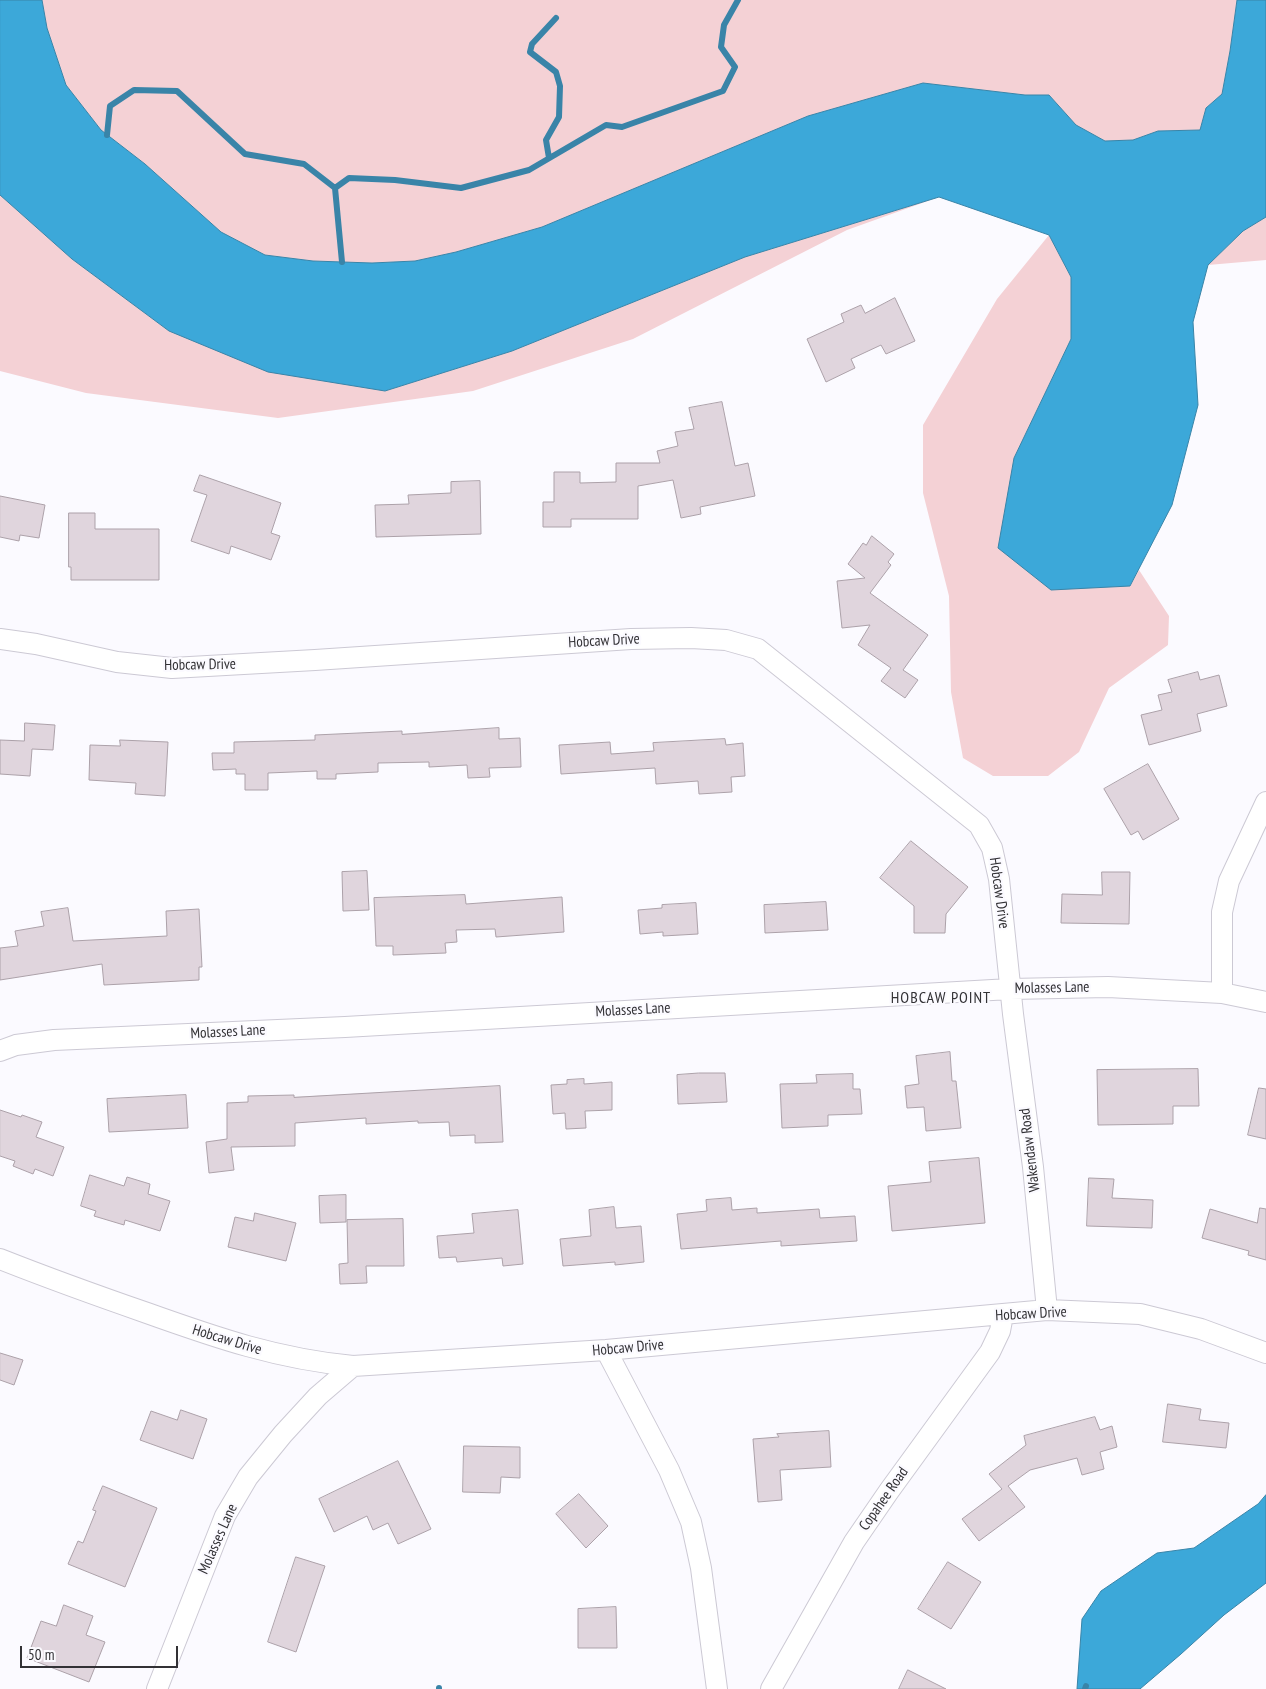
<!DOCTYPE html>
<style>
body{margin:0}
#map{position:relative;width:1266px;height:1689px;overflow:hidden;background:#fbfaff;font-family:"PT Sans Narrow",sans-serif}
canvas{display:block}
.scale{position:absolute;left:20px;top:1646px;width:158px;height:22px;box-sizing:border-box;border:2px solid #323135;border-top:0;padding-left:6px;font-size:15px;line-height:18px;white-space:nowrap;color:#323135;-webkit-text-stroke:4px #fbfaff;paint-order:stroke}
</style>
<div id="map">
<canvas width="1266" height="1689"></canvas>
<div class="scale">50 m</div>
</div>
<script>
const ctx = document.querySelector('canvas').getContext('2d');
ctx.lineJoin = 'round';
function paint(path, color) { ctx.fillStyle = color; ctx.fill(path, 'evenodd'); }
function strokePath(path, color, width, dash) { ctx.strokeStyle = color; ctx.lineWidth = width; ctx.lineCap = dash ? 'butt' : 'round'; ctx.setLineDash(dash || []); ctx.stroke(path); }
function write(font, color, halo, rows, align = 'center') {
  ctx.font = font + ' "PT Sans Narrow",sans-serif'; ctx.lineWidth = 4.5; ctx.setLineDash([]); ctx.textBaseline = 'middle'; ctx.strokeStyle = halo; ctx.fillStyle = color; for (const [text, x, y, turn = 0] of rows) {
    ctx.save(); ctx.translate(x, y); ctx.rotate((+turn || 0) * Math.PI / 180); ctx.textAlign = isNaN(turn) ? turn : align; if (halo) ctx.strokeText(text, 0, 0); ctx.fillText(text, 0, 0); ctx.restore();
  }
}
const green = new Path2D(`
 M 42,0 L 1237,0 L 1230,51 L 1222,94 L 1206,108 L 1200,130 L 1158,131 L 1133,140 L 1105,141 L 1076,125 L 1049,95 L 1025,95 L 923,83 L 808,116 L 542,227 L 456,252 L 415,261 L 372,263 L 313,261 L 265,255 L 221,232 L 145,164 L 101,130 L 66,85 L 47,28 Z
 M 0,195 L 72,259 L 169,331 L 385,391 L 512,351 L 745,257 L 939,197 L 847,230 L 633,339 L 473,391 L 278,418 L 86,393 L 0,371 Z
 M 1266,217 L 1266,260 L 1208,265 L 1243,231 Z
 M 1049,235 L 1071,277 L 1071,339 L 1014,458 L 1130,586 L 1139,570 L 1169,616 L 1168,645 L 1109,688 L 1079,752 L 1048,776 L 993,776 L 963,758 L 951,692 L 949,596 L 923,493 L 923,425 L 997,299 Z`);
const water = new Path2D(`
 M 0,0 L 42,0 L 47,28 L 66,85 L 101,130 L 145,164 L 221,232 L 265,255 L 313,261 L 372,263 L 415,261 L 456,252 L 542,227 L 808,116 L 923,83 L 1025,95 L 1049,95 L 1076,125 L 1105,141 L 1133,140 L 1158,131 L 1200,130 L 1206,108 L 1222,94 L 1230,51 L 1237,0 L 1266,0 L 1266,217 L 1243,231 L 1208,265 L 1193,322 L 1198,405 L 1172,505 L 1130,586 L 1051,590 L 998,548 L 1014,458 L 1071,339 L 1071,277 L 1049,235 L 939,197 L 745,257 L 512,351 L 385,391 L 268,372 L 169,331 L 72,259 L 0,195 Z
 M 1266,1495 L 1266,1583 L 1224,1615 L 1181,1654 L 1140,1689 L 1087,1689 L 1086,1686 L 1083,1689 L 1077,1689 L 1082,1619 L 1101,1591 L 1157,1553 L 1194,1548 L 1258,1504 Z`);
const stream = new Path2D(`
 M 107,135 L 110,106 L 134,90 L 177,91 L 245,154 L 304,164 L 335,188
 M 549,158 L 546,140 L 559,117 L 560,86 L 556,72 L 530,52 L 532,44 L 556,18
 M 342,262 L 335,188 L 349,178 L 395,180 L 461,188 L 529,170 L 606,125 L 622,127 L 723,91 L 735,67 L 721,47 L 724,25 L 738,0
 M 439,1688 L 439,1689
 M 1085,1689 L 1086,1686`);
const building = new Path2D(`
 M 895,298 L 915,341 L 886,354 L 881,345 L 851,359 L 855,368 L 826,382 L 807,339 L 844,322 L 841,314 L 861,305 L 865,313 Z
 M 722,402 L 735,466 L 748,463 L 755,496 L 700,507 L 701,514 L 681,518 L 673,480 L 638,486 L 638,519 L 571,519 L 571,527 L 543,527 L 543,502 L 554,502 L 554,472 L 580,472 L 580,483 L 616,482 L 616,463 L 660,463 L 657,451 L 678,446 L 675,432 L 694,429 L 689,408 Z
 M 200,475 L 281,503 L 271,533 L 280,536 L 271,560 L 231,546 L 229,554 L 191,541 L 207,495 L 194,491 Z
 M 480,481 L 481,534 L 376,537 L 375,505 L 409,504 L 408,495 L 451,493 L 451,482 Z
 M 0,496 L 45,505 L 39,538 L 20,535 L 19,541 L 0,537 Z
 M 69,513 L 95,513 L 95,529 L 159,529 L 159,580 L 71,580 L 71,567 L 69,567 Z
 M 872,536 L 894,554 L 888,562 L 891,565 L 870,593 L 928,635 L 903,670 L 918,680 L 905,698 L 881,681 L 891,668 L 858,645 L 870,625 L 842,628 L 837,581 L 865,578 L 848,564 L 863,543 L 866,545 Z
 M 1198,672 L 1200,680 L 1219,675 L 1227,706 L 1197,714 L 1201,731 L 1149,745 L 1141,715 L 1162,710 L 1158,695 L 1172,692 L 1168,680 Z
 M 25,723 L 55,725 L 53,750 L 32,749 L 30,776 L 0,774 L 0,740 L 24,741 Z
 M 499,728 L 499,739 L 520,738 L 521,767 L 489,768 L 490,777 L 468,778 L 467,765 L 429,767 L 429,762 L 378,763 L 378,772 L 336,774 L 336,779 L 317,779 L 317,771 L 268,773 L 268,790 L 245,790 L 245,774 L 236,774 L 236,769 L 213,770 L 212,753 L 234,753 L 234,742 L 315,740 L 315,735 L 402,731 L 402,734 Z
 M 725,739 L 726,745 L 743,743 L 745,776 L 731,777 L 732,792 L 699,794 L 698,781 L 656,784 L 655,768 L 561,774 L 559,745 L 610,742 L 611,754 L 654,751 L 653,743 Z
 M 120,740 L 168,742 L 165,796 L 135,794 L 136,783 L 89,780 L 90,745 L 120,746 Z
 M 1148,764 L 1179,819 L 1143,840 L 1138,831 L 1131,835 L 1104,789 Z
 M 911,841 L 968,887 L 946,914 L 945,933 L 914,933 L 914,906 L 880,878 Z
 M 367,871 L 369,910 L 343,911 L 342,872 Z
 M 1102,872 L 1130,872 L 1129,924 L 1061,923 L 1062,894 L 1102,895 Z
 M 465,895 L 466,904 L 562,897 L 564,932 L 496,937 L 495,929 L 456,930 L 457,942 L 445,943 L 446,953 L 393,955 L 393,946 L 376,946 L 374,898 Z
 M 826,902 L 828,930 L 765,933 L 764,905 Z
 M 696,903 L 698,934 L 663,936 L 663,932 L 640,934 L 638,910 L 662,908 L 662,905 Z
 M 68,908 L 73,941 L 167,936 L 166,911 L 199,909 L 202,967 L 199,967 L 199,980 L 104,985 L 102,964 L 0,980 L 0,948 L 18,946 L 15,931 L 44,926 L 41,912 Z
 M 950,1052 L 952,1081 L 956,1081 L 961,1128 L 926,1131 L 924,1107 L 907,1108 L 905,1086 L 919,1084 L 916,1056 Z
 M 1198,1069 L 1199,1106 L 1173,1106 L 1173,1124 L 1098,1125 L 1097,1070 Z
 M 699,1073 L 725,1073 L 727,1102 L 678,1104 L 677,1075 Z
 M 853,1074 L 853,1089 L 860,1089 L 862,1114 L 828,1115 L 828,1126 L 782,1128 L 780,1084 L 817,1083 L 816,1075 Z
 M 584,1079 L 584,1084 L 612,1082 L 612,1110 L 585,1111 L 586,1128 L 566,1129 L 565,1113 L 553,1114 L 551,1085 L 567,1084 L 567,1080 Z
 M 500,1086 L 503,1142 L 475,1143 L 475,1135 L 450,1136 L 449,1122 L 418,1123 L 418,1121 L 366,1124 L 366,1118 L 295,1123 L 295,1146 L 231,1147 L 234,1170 L 209,1173 L 206,1142 L 227,1139 L 227,1103 L 248,1102 L 248,1096 L 294,1095 L 294,1097 Z
 M 1259,1088 L 1266,1089 L 1266,1139 L 1248,1135 Z
 M 186,1095 L 188,1128 L 109,1132 L 107,1099 Z
 M 0,1110 L 21,1117 L 22,1115 L 42,1122 L 36,1137 L 64,1147 L 53,1176 L 35,1169 L 33,1174 L 13,1166 L 15,1161 L 0,1156 Z
 M 979,1158 L 985,1223 L 892,1231 L 888,1186 L 931,1182 L 929,1162 Z
 M 90,1175 L 124,1186 L 127,1177 L 150,1184 L 148,1194 L 170,1201 L 160,1231 L 125,1220 L 124,1225 L 94,1216 L 96,1211 L 81,1206 Z
 M 1089,1178 L 1114,1179 L 1112,1198 L 1153,1200 L 1152,1228 L 1087,1226 Z
 M 346,1195 L 346,1222 L 320,1223 L 319,1196 Z
 M 731,1198 L 732,1210 L 757,1208 L 757,1213 L 819,1209 L 820,1218 L 855,1216 L 857,1241 L 781,1246 L 781,1241 L 681,1249 L 677,1214 L 707,1211 L 706,1200 Z
 M 614,1207 L 616,1228 L 641,1226 L 644,1262 L 615,1265 L 615,1262 L 563,1266 L 560,1239 L 591,1236 L 589,1210 Z
 M 1260,1208 L 1266,1209 L 1266,1260 L 1248,1255 L 1249,1251 L 1202,1238 L 1210,1209 L 1257,1223 Z
 M 518,1210 L 523,1264 L 503,1266 L 502,1258 L 457,1262 L 456,1257 L 439,1258 L 437,1236 L 474,1233 L 472,1214 Z
 M 255,1213 L 296,1223 L 286,1261 L 228,1247 L 235,1217 L 253,1221 Z
 M 403,1219 L 404,1266 L 366,1266 L 367,1283 L 340,1284 L 339,1264 L 348,1263 L 347,1220 Z
 M 0,1353 L 23,1360 L 14,1385 L 0,1380 Z
 M 1168,1404 L 1201,1409 L 1199,1420 L 1229,1423 L 1226,1448 L 1163,1442 Z
 M 181,1410 L 207,1419 L 193,1459 L 140,1440 L 151,1411 L 177,1420 Z
 M 1095,1417 L 1100,1430 L 1112,1426 L 1117,1447 L 1100,1452 L 1104,1469 L 1082,1475 L 1077,1458 L 1030,1470 L 1008,1486 L 1025,1507 L 979,1541 L 962,1519 L 1002,1489 L 989,1474 L 1026,1445 L 1024,1436 Z
 M 829,1431 L 831,1467 L 780,1470 L 782,1500 L 758,1502 L 753,1439 L 779,1437 L 777,1434 Z
 M 464,1446 L 520,1447 L 520,1478 L 501,1477 L 500,1493 L 463,1492 Z
 M 398,1461 L 431,1529 L 398,1544 L 388,1523 L 373,1530 L 367,1516 L 334,1532 L 319,1499 Z
 M 103,1486 L 157,1508 L 125,1587 L 68,1564 L 78,1541 L 83,1543 L 96,1511 L 93,1510 Z
 M 579,1494 L 608,1526 L 586,1548 L 556,1514 Z
 M 296,1557 L 325,1566 L 296,1652 L 268,1642 Z
 M 948,1562 L 981,1582 L 951,1629 L 918,1609 Z
 M 64,1605 L 93,1616 L 86,1635 L 105,1642 L 89,1682 L 27,1658 L 41,1621 L 56,1626 Z
 M 616,1607 L 617,1648 L 578,1648 L 578,1609 Z
 M 908,1670 L 946,1689 L 899,1689 Z`);
const minor = new Path2D(`
 M 0,639 L 36,644 L 117,662 L 172,668 L 315,660 L 631,639 L 691,638 L 726,640 L 758,649 L 979,825 L 992,848 L 999,879 L 1013,1014 L 1033,1167 L 1047,1310
 M 1222,993 L 1222,912 L 1229,881 L 1266,802
 M 0,1051 L 16,1045 L 54,1040 L 345,1027 L 1010,989 L 1108,987 L 1222,993 L 1266,1002
 M 0,1259 C 48,1278 98,1296 147,1313 C 217,1338 278,1359 353,1366 L 606,1350 L 1047,1310 L 1140,1314 L 1201,1329 L 1266,1353
 M 606,1350 L 669,1470 L 691,1522 L 701,1568 L 717,1689
 M 157,1689 L 225,1516 L 248,1477 L 283,1434 L 318,1396 L 353,1366
 M 771,1689 L 854,1542 L 889,1491 L 990,1352 L 1000,1331 L 1003,1315`);
const streetNames = [
 ["Hobcaw Drive",604,641,-3],
 ["Hobcaw Drive",200,665,-1],
 ["Hobcaw Drive",999,893,82],
 ["Molasses Lane",1052,988,-1],
 ["Molasses Lane",633,1010,-3],
 ["Molasses Lane",228,1032,-3],
 ["Wakendaw Road",1030,1150,-97],
 ["Hobcaw Drive",1031,1314,-3],
 ["Hobcaw Drive",227,1340,17],
 ["Hobcaw Drive",628,1348,-5],
 ["Copahee Road",884,1499,-55],
 ["Molasses Lane",218,1539,-66]
];
const neighbourhoodNames = [
 ["HOBCAW POINT",941,998]
];
paint(green, '#f4d1d5');
paint(water, '#3ca8d9');
strokePath(water, '#3984a8', 1);
strokePath(stream, '#3984a8', 6);
paint(building, '#e0d5dd');
strokePath(building, '#aca1a9', 1);
strokePath(minor, '#ccc9d4', 22);
strokePath(minor, '#fff', 20);
write('15px', '#323135', '#fbfaff', streetNames);
ctx.letterSpacing = '1px';
write('16px', '#323135', '#fbfaff', neighbourhoodNames);
ctx.letterSpacing = '0px';
</script>
